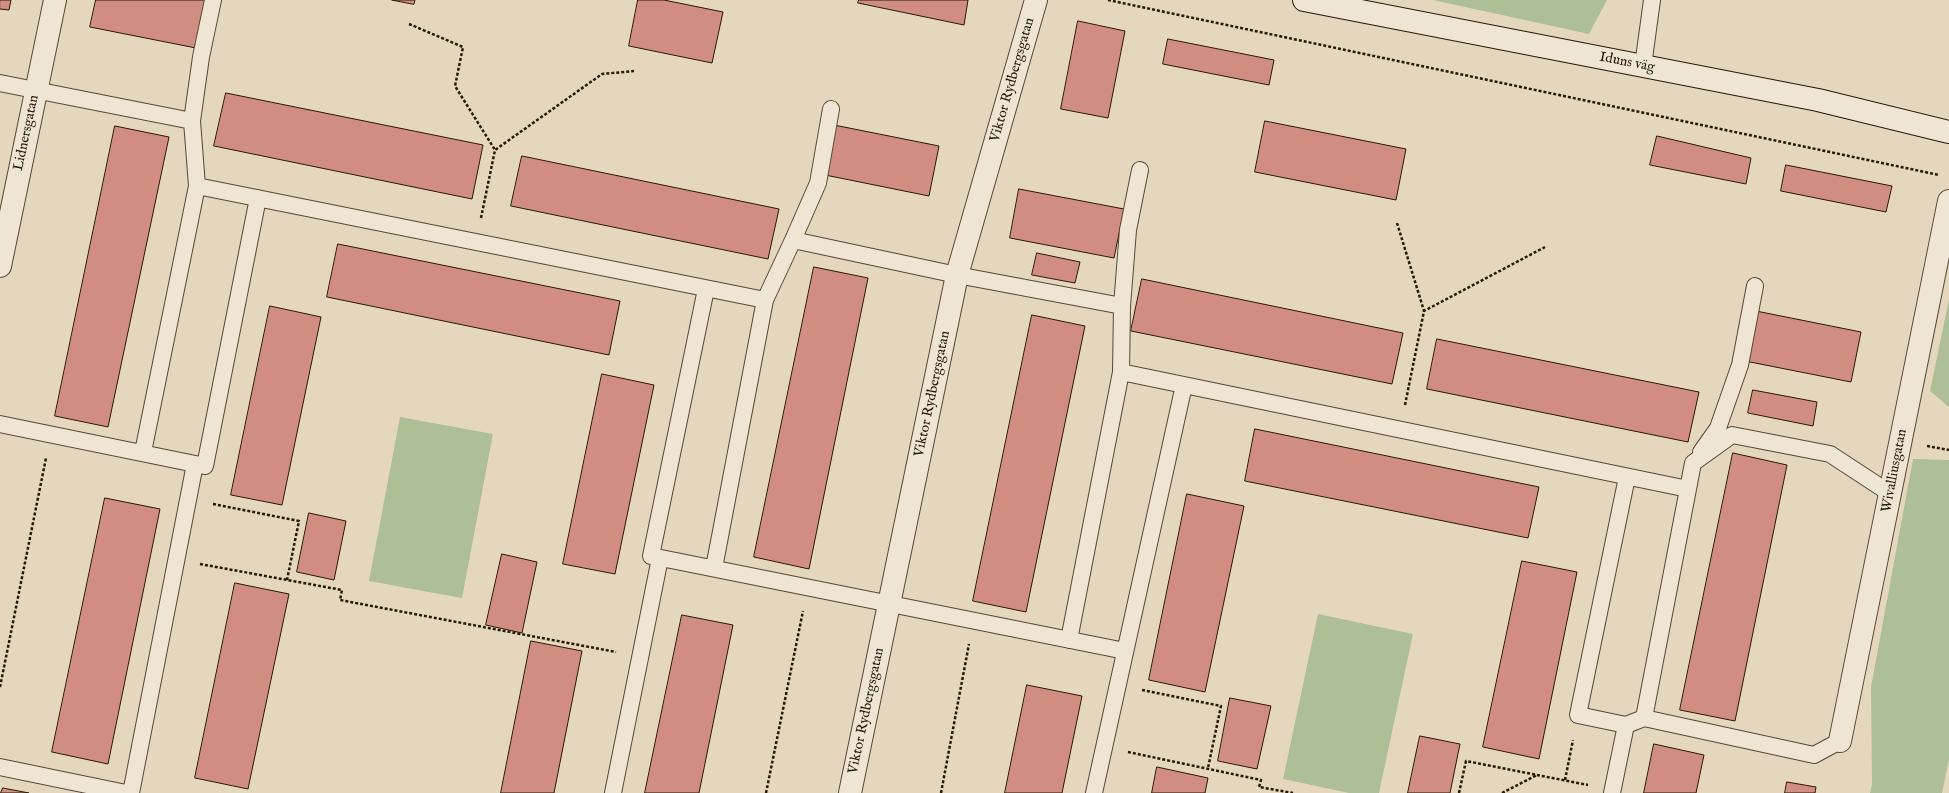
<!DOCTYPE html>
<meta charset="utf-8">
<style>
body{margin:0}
canvas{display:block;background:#e5d7bd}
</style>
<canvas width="1949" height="793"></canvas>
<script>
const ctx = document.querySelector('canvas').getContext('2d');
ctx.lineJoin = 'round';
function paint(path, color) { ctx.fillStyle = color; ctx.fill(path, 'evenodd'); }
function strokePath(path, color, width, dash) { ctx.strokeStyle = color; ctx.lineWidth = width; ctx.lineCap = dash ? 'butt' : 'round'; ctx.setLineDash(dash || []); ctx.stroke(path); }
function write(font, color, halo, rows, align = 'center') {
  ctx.font = font + ' "IM FELL English",serif'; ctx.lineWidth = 3; ctx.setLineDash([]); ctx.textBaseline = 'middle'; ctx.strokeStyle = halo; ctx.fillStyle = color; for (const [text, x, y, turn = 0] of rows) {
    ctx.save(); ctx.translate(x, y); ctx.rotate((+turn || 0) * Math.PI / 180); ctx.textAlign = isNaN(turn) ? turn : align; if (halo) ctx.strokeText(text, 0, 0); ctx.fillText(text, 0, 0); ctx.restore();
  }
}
const green = new Path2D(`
 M 1433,0 L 1607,0 L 1589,34 Z
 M 1949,299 L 1949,407 L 1930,391 Z
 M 400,417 L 493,434 L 462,598 L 369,581 Z
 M 1913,459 L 1949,460 L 1949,759 L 1942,793 L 1870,793 L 1872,784 L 1871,687 Z
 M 1318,614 L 1413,634 L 1379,793 L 1349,793 L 1283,779 Z`);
const building = new Path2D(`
 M 0,0 L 11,0 L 9,10 L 0,9 Z
 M 96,0 L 206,0 L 196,48 L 90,27 Z
 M 392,0 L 415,0 L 414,4 Z
 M 638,0 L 664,0 L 723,12 L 712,63 L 629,46 Z
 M 859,0 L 968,0 L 964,25 L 858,3 Z
 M 1078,21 L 1125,31 L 1108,118 L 1061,109 Z
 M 1168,39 L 1274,60 L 1269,85 L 1163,64 Z
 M 226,93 L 483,145 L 472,199 L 214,146 Z
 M 1265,121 L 1406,149 L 1396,200 L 1255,172 Z
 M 834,125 L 939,146 L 929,196 L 825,175 Z
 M 115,126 L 169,137 L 108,427 L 55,416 Z
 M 1657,136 L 1751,158 L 1746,184 L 1650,165 Z
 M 522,156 L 779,209 L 768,259 L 511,206 Z
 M 1786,165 L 1892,186 L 1886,212 L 1781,191 Z
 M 1019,189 L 1124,209 L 1114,258 L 1010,238 Z
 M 338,244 L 620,301 L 609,355 L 327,297 Z
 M 1037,253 L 1080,262 L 1075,283 L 1032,275 Z
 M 814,267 L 868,278 L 809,569 L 754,557 Z
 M 1142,279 L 1403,333 L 1392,384 L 1131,331 Z
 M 270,306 L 321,317 L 282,505 L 231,495 Z
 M 1756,311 L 1861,332 L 1851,382 L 1745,361 Z
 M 1032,315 L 1085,326 L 1026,612 L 973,601 Z
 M 1437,339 L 1699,392 L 1688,442 L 1427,389 Z
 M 602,374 L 654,385 L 615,574 L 563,564 Z
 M 1753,390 L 1817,402 L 1813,426 L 1748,413 Z
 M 1255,429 L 1539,487 L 1528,538 L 1245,481 Z
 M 1733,453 L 1787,465 L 1735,721 L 1680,710 Z
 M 1187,494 L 1244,506 L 1205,692 L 1149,680 Z
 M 105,498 L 160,509 L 108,764 L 52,752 Z
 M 309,513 L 346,521 L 334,580 L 297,572 Z
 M 502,554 L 537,562 L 522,633 L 486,625 Z
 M 1522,561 L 1577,572 L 1539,759 L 1483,747 Z
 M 235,583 L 289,594 L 248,789 L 195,778 Z
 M 682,615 L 733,625 L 699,793 L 645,793 Z
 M 531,641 L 582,651 L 554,793 L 501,793 Z
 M 1027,685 L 1082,696 L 1062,793 L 1005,793 Z
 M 1230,698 L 1271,706 L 1257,769 L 1218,761 Z
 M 1420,736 L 1460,744 L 1450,793 L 1408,793 Z
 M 1654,744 L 1704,755 L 1696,793 L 1644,793 Z
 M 1157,767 L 1208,778 L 1205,793 L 1152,793 Z
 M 1787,782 L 1816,787 L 1815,793 L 1785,793 Z
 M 3,788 L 29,793 L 1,793 Z`);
const path = new Path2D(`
 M 1108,0 L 1939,175
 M 409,24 L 463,47 L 455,86 L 495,150
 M 481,218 L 495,150 L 602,74 L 634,71
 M 1397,223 L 1424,311
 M 1405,405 L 1424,311 L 1545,247
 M 1927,446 L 1949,450
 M 213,504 L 299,521 L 287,580
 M 200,564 L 342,590 L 340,600 L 616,652
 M 0,687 L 46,458
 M 1142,690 L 1221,706 L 1208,768
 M 1128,752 L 1261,780 L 1259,787 L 1293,793
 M 1565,780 L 1573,740
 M 766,793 L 803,611
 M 941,793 L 969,644
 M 1459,793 L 1466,761 L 1588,785
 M 1502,793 L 1537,775`);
const lane = new Path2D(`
 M 1643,66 L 1652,0
 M 0,83 L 192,121 L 197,186
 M 192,121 L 201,57 L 213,0
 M 793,240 L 818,183 L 831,109
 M 706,289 L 651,556 L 1125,651
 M 765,300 L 793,240 L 957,275 L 1122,306 L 1121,372
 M 1122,306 L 1128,230 L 1140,170
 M 0,424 L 205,466 L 258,198
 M 143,452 L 197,186 L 765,300 L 714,568
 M 1701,452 L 1718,428 L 1740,365 L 1755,286
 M 1627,477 L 1578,715 L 1626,725 L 1644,718 L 1693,463 L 1732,435 L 1830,454 L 1891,494
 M 1069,640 L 1121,372 L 1688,489
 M 1644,718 L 1814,755 L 1840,741
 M 0,767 L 126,793
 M 131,793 L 195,464
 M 613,793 L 660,558
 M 1094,793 L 1184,385
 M 1612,793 L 1626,725`);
const street = new Path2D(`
 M 0,266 L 55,0
 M 1840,741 L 1949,201
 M 850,793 L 957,275 L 1036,0`);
const secondary = new Path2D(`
 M 1304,0 L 1818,100 L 1949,132`);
const streetNames = [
 ["Iduns väg",1627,63,11],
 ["Viktor Rydbergsgatan",1013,80,-74],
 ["Lidnersgatan",27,133,-78],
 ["Viktor Rydbergsgatan",933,394,-78],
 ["Wivalliusgatan",1895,471,-79],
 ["Viktor Rydbergsgatan",867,711,-78]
];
paint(green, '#aebf96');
paint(building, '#d18e80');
strokePath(building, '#281806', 1);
strokePath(lane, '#574834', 18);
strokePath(street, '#574834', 24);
strokePath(secondary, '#281806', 24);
strokePath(path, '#281806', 2.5, [3, 2]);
strokePath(lane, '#eee5d4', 16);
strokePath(street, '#eee5d4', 22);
strokePath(secondary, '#eee5d4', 22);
write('14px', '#281806', '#eee5d4', streetNames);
</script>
